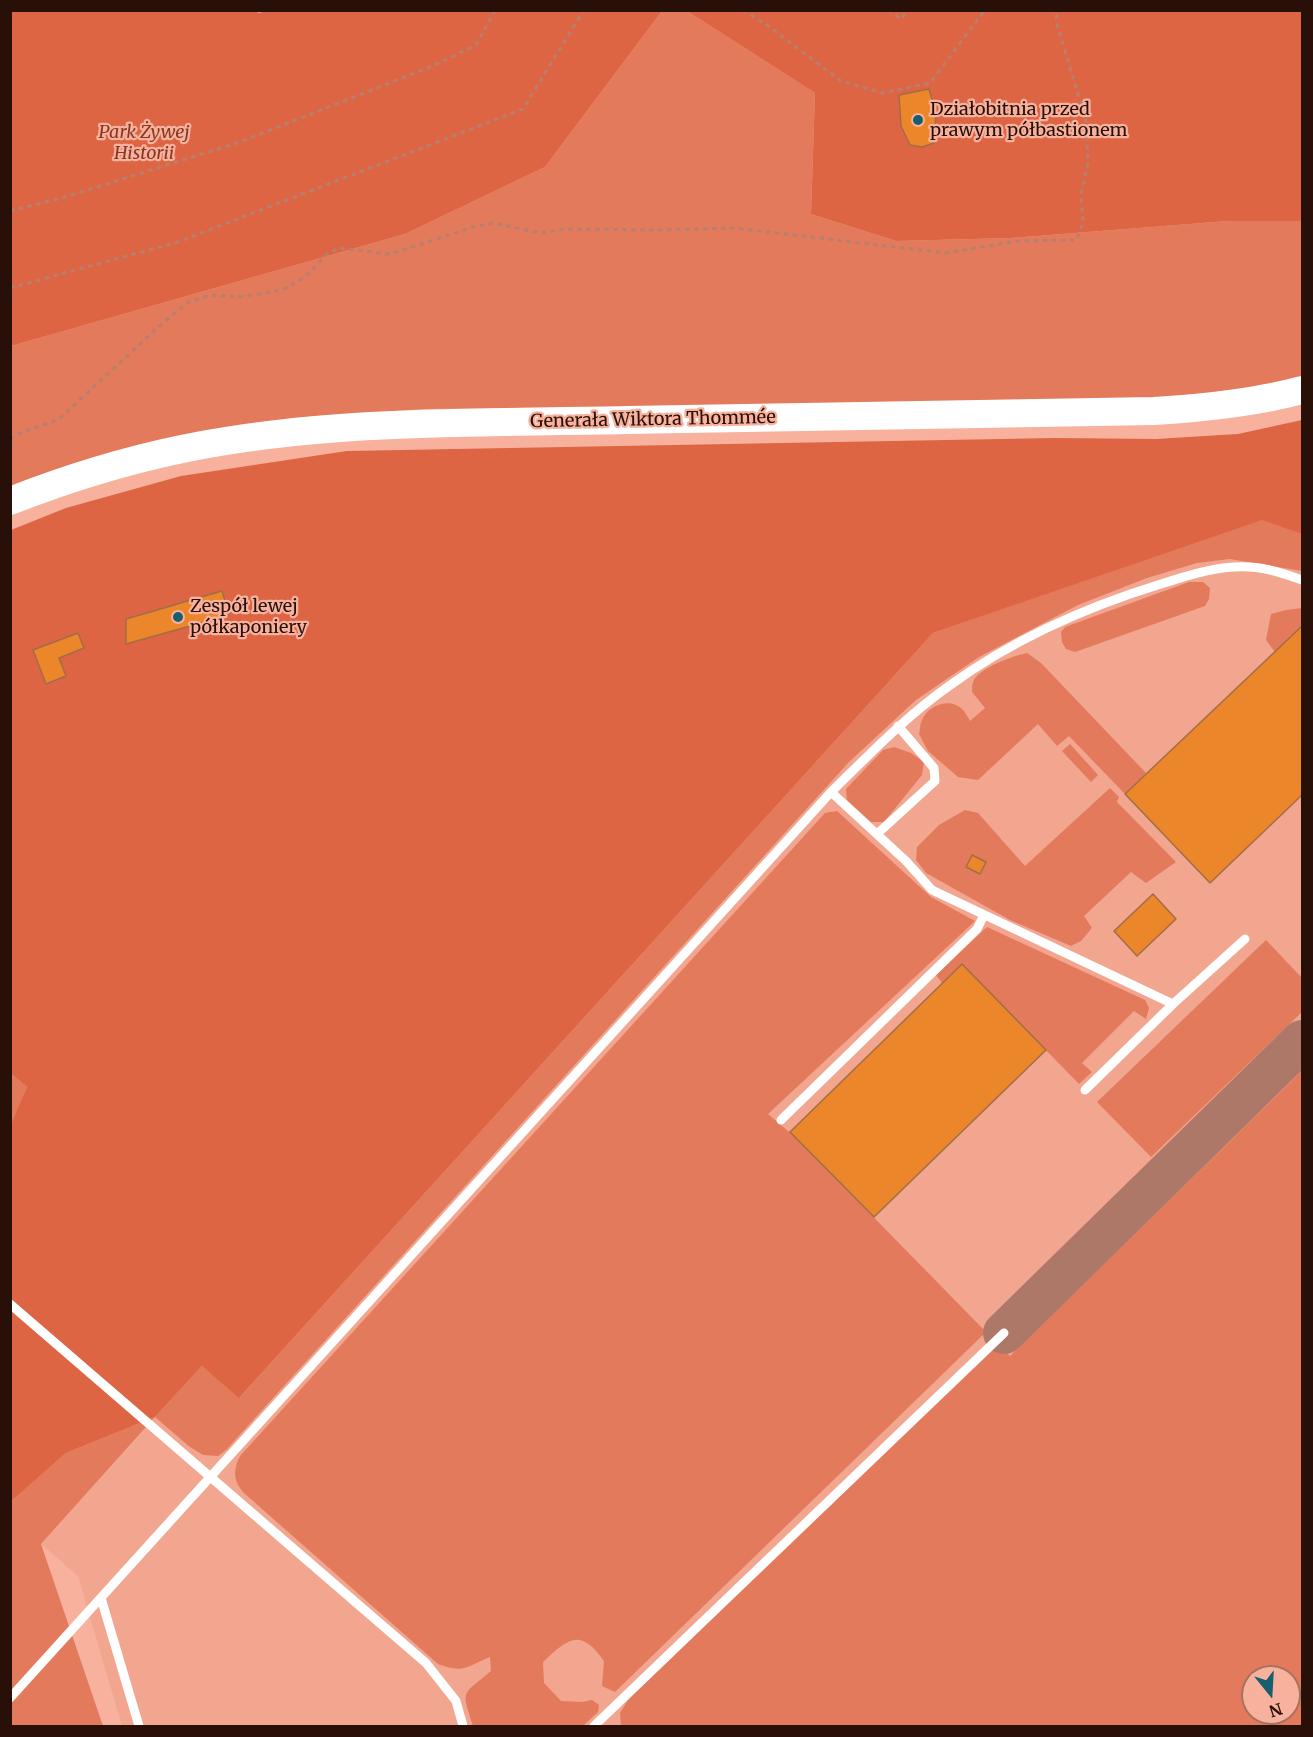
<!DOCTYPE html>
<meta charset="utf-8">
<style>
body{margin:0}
#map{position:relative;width:1313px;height:1737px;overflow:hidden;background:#f7b19d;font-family:Merriweather,serif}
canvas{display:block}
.frame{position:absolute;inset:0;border:12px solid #281009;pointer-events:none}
.north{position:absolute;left:1241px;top:1665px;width:60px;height:60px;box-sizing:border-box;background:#f7b19d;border:2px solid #a47162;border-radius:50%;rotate:162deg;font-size:16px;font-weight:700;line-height:24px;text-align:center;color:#281009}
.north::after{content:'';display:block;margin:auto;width:21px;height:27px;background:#175f6f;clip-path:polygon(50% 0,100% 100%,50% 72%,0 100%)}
</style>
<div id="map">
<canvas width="1313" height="1737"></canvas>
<div class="frame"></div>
<div class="north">N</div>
</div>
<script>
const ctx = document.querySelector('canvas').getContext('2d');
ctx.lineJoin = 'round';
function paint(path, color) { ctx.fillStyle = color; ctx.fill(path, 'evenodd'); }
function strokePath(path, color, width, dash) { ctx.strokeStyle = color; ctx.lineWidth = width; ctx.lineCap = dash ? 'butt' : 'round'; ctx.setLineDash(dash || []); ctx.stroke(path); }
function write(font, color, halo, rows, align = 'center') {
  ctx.font = font + ' Merriweather,serif'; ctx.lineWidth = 4.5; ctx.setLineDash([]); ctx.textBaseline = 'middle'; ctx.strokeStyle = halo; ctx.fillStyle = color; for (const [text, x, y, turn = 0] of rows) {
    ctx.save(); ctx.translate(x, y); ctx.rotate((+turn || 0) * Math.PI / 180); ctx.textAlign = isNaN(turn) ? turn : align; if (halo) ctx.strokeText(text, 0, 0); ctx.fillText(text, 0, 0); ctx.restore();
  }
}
const built = new Path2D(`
 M 1262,519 L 1302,534 L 1302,1726 L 122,1726 L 78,1576 L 41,1544 L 202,1366 L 240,1397 L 933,633 ZM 1253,1677 L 1289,1677 L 1289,1713 L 1253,1713 Z`);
const green = new Path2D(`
 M 662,11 L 687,11 L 815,93 L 811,214 L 896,241 L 1011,238 L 1228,221 L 1302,221 L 1302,377 L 1285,383 L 1171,398 L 766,406 L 423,409 L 291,418 L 11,487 L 11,346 L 405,234 L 545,167 Z
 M 1262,519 L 1302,534 L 1302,571 L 1230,559 L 1197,563 L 1147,578 L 1078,605 L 979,657 L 916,700 L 849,762 L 226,1450 L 218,1456 L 203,1455 L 190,1447 L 155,1417 L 41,1544 L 103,1726 L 11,1726 L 11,1499 L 14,1499 L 66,1453 L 155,1417 L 202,1366 L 240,1397 L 933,633 Z
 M 1189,582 L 1203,582 L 1210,588 L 1209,599 L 1205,606 L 1075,652 L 1066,649 L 1062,642 L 1061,632 L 1065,627 Z
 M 1302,608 L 1302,635 L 1298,630 L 1275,652 L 1266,640 L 1271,614 L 1286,610 Z
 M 1027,653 L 1041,663 L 1146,773 L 1125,794 L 1069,736 L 1057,746 L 1038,724 L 978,780 L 958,777 L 928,751 L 919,734 C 920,730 920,724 922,720 C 928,705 950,697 962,709 C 965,712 968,717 970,721 L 985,708 L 972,692 C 972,689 972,685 973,682 C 978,668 1013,656 1027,653 Z
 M 1070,744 L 1098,775 L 1091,782 L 1062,751 Z
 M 894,747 L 911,753 L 924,762 L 922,775 L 884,822 L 871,822 L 847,800 L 846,789 L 883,750 Z
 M 1110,788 L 1119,797 L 1117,802 L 1176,862 L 1146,883 L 1131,872 L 1084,916 L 1092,928 L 1081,941 L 1071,946 L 1010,920 L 926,873 L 916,860 L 917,847 L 939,825 L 965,810 L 978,813 L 1025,866 Z
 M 837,811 L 931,897 L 975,921 L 768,1114 L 795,1137 L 986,1332 L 615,1692 L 602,1686 L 604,1661 C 580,1627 568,1639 543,1662 L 544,1683 L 561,1701 L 582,1702 L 592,1700 L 599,1705 L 598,1712 L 583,1726 L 473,1726 C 461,1688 462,1696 491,1671 L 490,1657 C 468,1666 464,1674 438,1664 L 244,1493 C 233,1481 233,1470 240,1456 L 825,813 Z
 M 987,927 L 1145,1000 L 1149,1008 L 1146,1019 L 1134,1011 L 1082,1063 L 1092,1072 L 1079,1084 L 962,964 L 942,983 L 936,975 Z
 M 1266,940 L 1302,978 L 1302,1012 L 1151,1157 L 1097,1102 Z
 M 1302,1071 L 1302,1726 L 621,1726 L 620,1713 L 628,1700 L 997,1343 L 1010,1356 ZM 1253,1677 L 1289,1677 L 1289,1713 L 1253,1713 Z
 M 11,1072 L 27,1087 L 11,1127 Z`);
const forest = new Path2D(`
 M 253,11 L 260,13 L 264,10 L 662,11 L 545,167 L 405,234 L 11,346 L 11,11 Z
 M 687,11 L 1302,11 L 1302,221 L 1228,221 L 1011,238 L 896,241 L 811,214 L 815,93 Z
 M 1302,420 L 1302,534 L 1262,520 L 933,633 L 239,1398 L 202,1366 L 155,1417 L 66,1453 L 14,1499 L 11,1499 L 10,1127 L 27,1087 L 10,1072 L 11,530 L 66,508 L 181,476 L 347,451 L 1055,438 L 1156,439 L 1238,434 Z`);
const taxiway = new Path2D(`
 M 1004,1333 L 1302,1041`);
const building = new Path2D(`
 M 929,89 L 936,114 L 934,143 L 922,147 L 910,145 L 901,126 L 899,95 Z
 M 222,591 L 229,615 L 126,644 L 126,619 Z
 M 1302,626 L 1302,795 L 1210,883 L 1125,794 Z
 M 78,633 L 84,648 L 59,658 L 66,676 L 46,684 L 33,650 Z
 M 972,855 L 986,862 L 980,874 L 966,867 Z
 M 1153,894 L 1176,919 L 1137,956 L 1114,931 Z
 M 962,964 L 1046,1050 L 874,1217 L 790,1132 Z`);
const path = new Path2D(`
 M 743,10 L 767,25 L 841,81 L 883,93 L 930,83 L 985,10
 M 888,10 L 901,19 L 908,10
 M 10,211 L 62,198 L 240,142 L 435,65 L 476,45 L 495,10
 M 10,288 L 178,242 L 523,109 L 584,10
 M 10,439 L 18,434 L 59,419 L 166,320 L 189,302 L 211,295 L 239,297 L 282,290 L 305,277 L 327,254 L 339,248 L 390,254 L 474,227 L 493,223 L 540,233 L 565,229 L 660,230 L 735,228 L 946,253 L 1017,241 L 1076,240 L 1083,223 L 1081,195 L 1088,163 L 1086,121 L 1057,24 L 1056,10`);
const lane = new Path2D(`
 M 831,792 L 906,861 L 932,890 L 1173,1004 L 1245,939
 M 877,834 L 935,781 L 934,768 L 898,726
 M 1085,1090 L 1173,1004
 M 781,1120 L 977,929 L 984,915
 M 10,1304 L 426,1663 L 456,1701 L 463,1726
 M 101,1598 L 139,1726
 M 10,1698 L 831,792 C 869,755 905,717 949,686 C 1012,640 1086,607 1161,584 C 1189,575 1219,565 1250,567 C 1268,568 1285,574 1302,580
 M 594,1726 L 1004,1333`);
const primary = new Path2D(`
 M 10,501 C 66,479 124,461 182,449 C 328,419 479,423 627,420 C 803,417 979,415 1154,411 C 1204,408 1254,403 1302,390`);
const markers = [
 [918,120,6,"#175f6f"],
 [178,617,6,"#175f6f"]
];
const poiNames = [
 ["Działobitnia przed",930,110],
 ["prawym półbastionem",930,131],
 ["Zespół lewej",190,607],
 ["półkaponiery",190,628]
];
const parkNames = [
 ["Park Żywej",144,133],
 ["Historii",144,154]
];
const streetNames = [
 ["Generała Wiktora Thommée",653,420,-1]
];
paint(built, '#f2a58f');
paint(green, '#e47a5c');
paint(forest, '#dd6543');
strokePath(taxiway, '#ae7869', 42);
paint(building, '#ec862a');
strokePath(building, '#a26d45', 1.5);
strokePath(path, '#b77f6f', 3, [4.5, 4.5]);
strokePath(lane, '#fff', 9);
strokePath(primary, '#fff', 28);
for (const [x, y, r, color] of markers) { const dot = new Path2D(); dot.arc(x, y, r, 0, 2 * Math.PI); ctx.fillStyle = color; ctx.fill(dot); strokePath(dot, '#f7b19d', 2); }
write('18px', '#281009', '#f7b19d', poiNames, 'left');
write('italic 18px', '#853720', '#f7b19d', parkNames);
write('18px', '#281009', '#f7b19d', streetNames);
</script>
